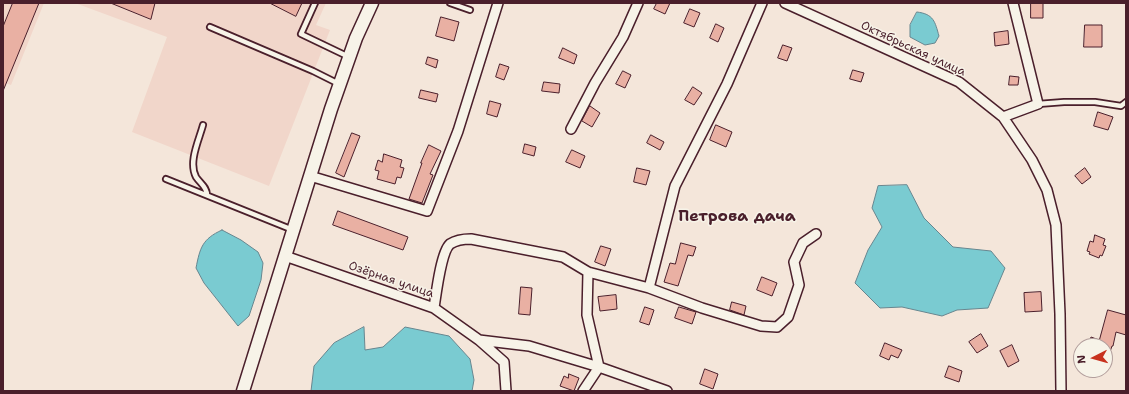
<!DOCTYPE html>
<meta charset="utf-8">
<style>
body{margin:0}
#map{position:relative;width:1129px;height:394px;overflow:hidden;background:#f4e6da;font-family:"Shantell Sans",sans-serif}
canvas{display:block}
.frame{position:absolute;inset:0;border:4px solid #4a1f2b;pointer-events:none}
.north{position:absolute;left:1073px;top:338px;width:40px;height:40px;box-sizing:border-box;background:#f7f3e8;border:1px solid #b29e9c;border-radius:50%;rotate:264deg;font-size:11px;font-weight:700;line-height:16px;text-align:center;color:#4a1f2b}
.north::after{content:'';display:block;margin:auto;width:14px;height:18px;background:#c8321e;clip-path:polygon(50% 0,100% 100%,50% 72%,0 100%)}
</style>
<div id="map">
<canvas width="1129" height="394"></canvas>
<div class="frame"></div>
<div class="north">N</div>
</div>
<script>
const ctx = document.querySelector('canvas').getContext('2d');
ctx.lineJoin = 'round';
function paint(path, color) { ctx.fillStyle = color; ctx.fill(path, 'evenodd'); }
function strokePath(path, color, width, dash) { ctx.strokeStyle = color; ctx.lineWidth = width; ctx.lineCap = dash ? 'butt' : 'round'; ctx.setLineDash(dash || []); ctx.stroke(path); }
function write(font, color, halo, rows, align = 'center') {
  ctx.font = font + ' "Shantell Sans",sans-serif'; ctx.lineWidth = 3; ctx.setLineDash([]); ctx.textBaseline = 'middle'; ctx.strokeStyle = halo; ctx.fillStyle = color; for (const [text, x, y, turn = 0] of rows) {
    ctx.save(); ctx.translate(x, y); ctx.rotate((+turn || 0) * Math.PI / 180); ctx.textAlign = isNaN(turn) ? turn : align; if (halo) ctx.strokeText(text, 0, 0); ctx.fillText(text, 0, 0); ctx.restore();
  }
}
const built = new Path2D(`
 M 3,3 L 44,3 L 11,85 L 3,82 Z
 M 75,3 L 326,3 L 316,25 L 330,30 L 269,186 L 132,132 L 167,37 Z`);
const water = new Path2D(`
 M 917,12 C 934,14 935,22 939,36 L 935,43 L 925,45 L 910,37 L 910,25 Z
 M 907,185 L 924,218 L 953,247 L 991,251 L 1005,268 L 988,308 L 957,310 L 942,316 L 902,307 L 880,308 L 855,283 L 868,250 L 882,227 L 872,208 L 878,186 Z
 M 222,230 L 241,240 L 258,252 L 263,263 L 261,280 L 249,316 L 238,326 L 204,283 L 196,268 C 200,248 202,239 222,230 Z
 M 364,327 L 365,350 L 383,347 L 405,327 L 449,336 L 470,359 L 474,380 L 472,391 L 311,391 L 314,366 L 334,343 Z`);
const building = new Path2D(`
 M 13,3 L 39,3 L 3,91 L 3,27 Z
 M 111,3 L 155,3 L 151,19 Z
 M 270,3 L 302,3 L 296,16 Z
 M 657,3 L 670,3 L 665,14 L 654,9 Z
 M 1031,3 L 1043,3 L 1043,18 L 1031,18 Z
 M 690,9 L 700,13 L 694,27 L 684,23 Z
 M 441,17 L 459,22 L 454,41 L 436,36 Z
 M 716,24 L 724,28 L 718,42 L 710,38 Z
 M 1085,25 L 1102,25 L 1102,47 L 1084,47 Z
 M 1008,31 L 1009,44 L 995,46 L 994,33 Z
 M 783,45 L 792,48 L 787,61 L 778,58 Z
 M 563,48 L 577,55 L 574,64 L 559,58 Z
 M 428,57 L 438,60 L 436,68 L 426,64 Z
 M 500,64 L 509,67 L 504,80 L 496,77 Z
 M 853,70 L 864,73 L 861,82 L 850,79 Z
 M 623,71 L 631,75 L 625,88 L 616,84 Z
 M 1010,76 L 1019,77 L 1018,85 L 1009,85 Z
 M 544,82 L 560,84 L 559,93 L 542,91 Z
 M 693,87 L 702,93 L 694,105 L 685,100 Z
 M 421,90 L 438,94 L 436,102 L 419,98 Z
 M 490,101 L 501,104 L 497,117 L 487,114 Z
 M 590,106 L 600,113 L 592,127 L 582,121 Z
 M 1098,112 L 1113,117 L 1108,130 L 1094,126 Z
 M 716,125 L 732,132 L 726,147 L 710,140 Z
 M 352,133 L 360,136 L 344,177 L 336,173 Z
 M 651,135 L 664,142 L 660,150 L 647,143 Z
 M 525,144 L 536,147 L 534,156 L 523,153 Z
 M 429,145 L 441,151 L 430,174 L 433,175 L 422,203 L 409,199 L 422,163 L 421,163 Z
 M 572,150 L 585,156 L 580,168 L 566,162 Z
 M 384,154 L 402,160 L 400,167 L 404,168 L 401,178 L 397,177 L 395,184 L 377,179 L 379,171 L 375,170 L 378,160 L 382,162 Z
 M 637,168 L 650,171 L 646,185 L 634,182 Z
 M 1085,168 L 1091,177 L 1082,184 L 1075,176 Z
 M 338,211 L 408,237 L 403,250 L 333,225 Z
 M 1095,235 L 1105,239 L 1103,245 L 1106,246 L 1102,256 L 1100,255 L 1099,258 L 1089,254 L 1090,252 L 1087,251 L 1090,241 L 1093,242 Z
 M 681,243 L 696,247 L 693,256 L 688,255 L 678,286 L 664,282 L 670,263 L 675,264 Z
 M 601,246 L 611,249 L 605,266 L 595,262 Z
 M 762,277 L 777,283 L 772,296 L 757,290 Z
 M 521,287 L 532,288 L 530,315 L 519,314 Z
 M 1041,292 L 1042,311 L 1025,312 L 1024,293 Z
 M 616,295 L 617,309 L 600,311 L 598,297 Z
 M 732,302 L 746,306 L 744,315 L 730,310 Z
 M 645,307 L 654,310 L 649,325 L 640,322 Z
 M 679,307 L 696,312 L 692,324 L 675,318 Z
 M 1108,310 L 1126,315 L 1126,335 L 1116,332 L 1113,346 L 1112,346 L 1106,363 L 1105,363 L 1105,346 L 1088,346 L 1091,337 L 1099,340 Z
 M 981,334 L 988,346 L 977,353 L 969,342 Z
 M 885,343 L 902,350 L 898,358 L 891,355 L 889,360 L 880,356 Z
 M 1012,345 L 1019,361 L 1008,367 L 1000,351 Z
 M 949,366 L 962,371 L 959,382 L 945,377 Z
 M 705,369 L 718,374 L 713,389 L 700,384 Z
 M 569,374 L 579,378 L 574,391 L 560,386 L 564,376 L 568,378 Z`);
const lane = new Path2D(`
 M 315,3 L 301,34 L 349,57
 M 450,3 L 470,10
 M 210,27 L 313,71 L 339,84
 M 1038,104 L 1064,102 L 1095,102 L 1121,106 L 1126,102
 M 203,125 C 199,140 188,162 196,177 C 200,183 207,187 207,195
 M 166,179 L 293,230`);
const street = new Path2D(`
 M 785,3 L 959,82 L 1003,117 L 1032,160 L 1047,190 L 1056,225 L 1060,314 L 1061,391
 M 1003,117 L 1038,104 L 1013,3
 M 571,129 L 595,83 L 623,37 L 638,3
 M 310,176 L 427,211 L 458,131 L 498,3
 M 285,256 L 434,308 L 479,340 L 529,346 L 599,367 L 667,391
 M 649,288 L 675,186 L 727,84 L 762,3
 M 434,308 C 436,295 441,252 450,244 C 456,240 463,239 471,239 L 563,257 L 588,272 L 649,288 L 702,308 L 761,326 L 777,327 L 788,317 L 799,285 L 794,262 L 803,243 L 816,234
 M 479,340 L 504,362 L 506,391
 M 583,391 L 599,367 L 587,315 L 588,272`);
const secondary = new Path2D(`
 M 243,391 L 331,109 L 356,38 L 372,3`);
const streetNames = [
 ["Октябрьская улица",913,49,25],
 ["Озёрная улица",391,280,19]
];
const districtNames = [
 ["Петрова дача",737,217]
];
paint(built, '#f1d6ca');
paint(water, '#7acbd1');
strokePath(water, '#67868f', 1);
paint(building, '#e9b0a3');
strokePath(building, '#4a1f2b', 1);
strokePath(lane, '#4a1f2b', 8);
strokePath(street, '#4a1f2b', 12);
strokePath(secondary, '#4a1f2b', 15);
strokePath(lane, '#f7f3e8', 4.5);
strokePath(street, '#f7f3e8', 9);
strokePath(secondary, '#f7f3e8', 12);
write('12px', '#4a1f2b', '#f7f3e8', streetNames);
write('bold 16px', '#4a1f2b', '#f7f3e8', districtNames);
</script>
